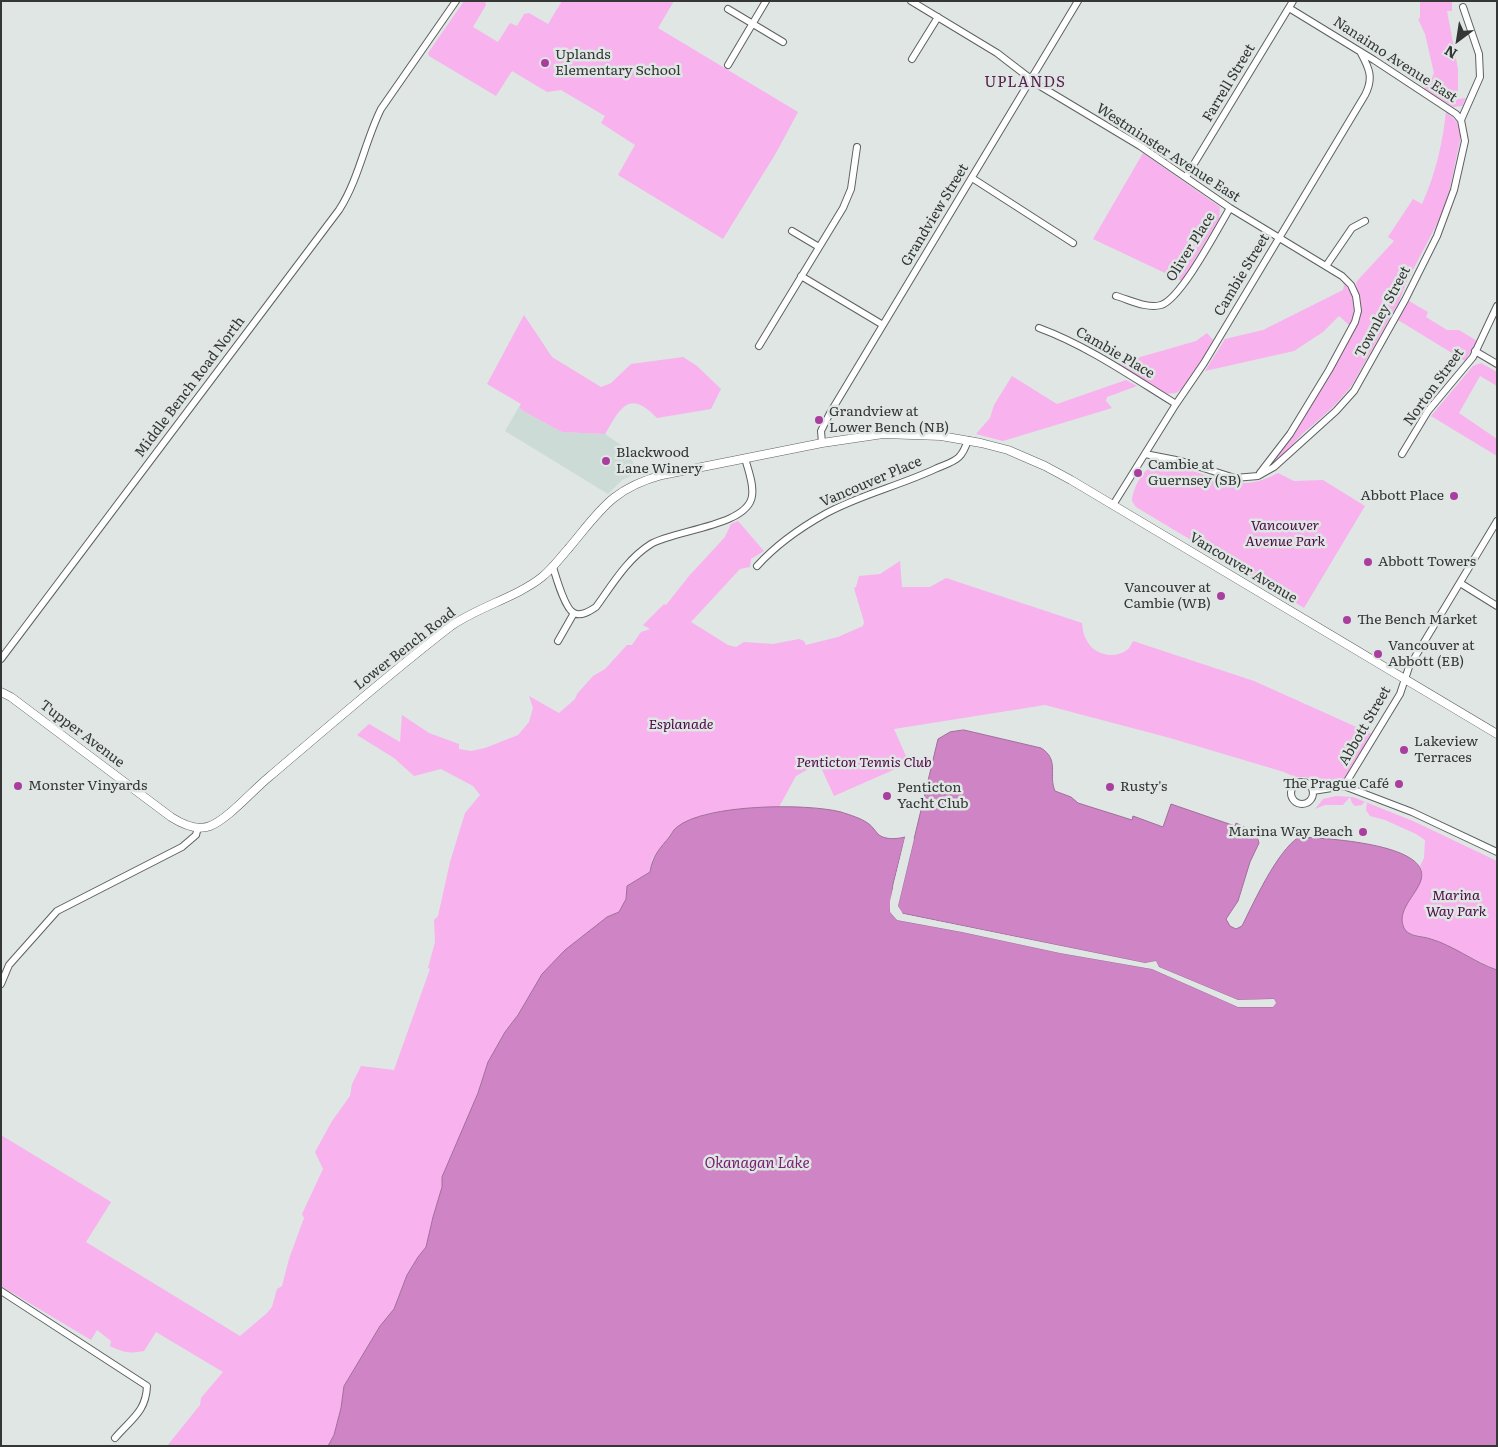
<!DOCTYPE html>
<meta charset="utf-8">
<style>
body{margin:0}
#map{position:relative;width:1498px;height:1447px;overflow:hidden;background:#dfe6e4;font-family:Literata,serif}
canvas{display:block}
.frame{position:absolute;inset:0;border:2px solid #343736;pointer-events:none}
.north{position:absolute;left:1433px;top:15px;width:50px;height:50px;-webkit-text-stroke:4px #dfe6e4;paint-order:stroke;rotate:211deg;font-size:14px;font-weight:700;line-height:20px;text-align:center;color:#343736}
.north::after{content:'';display:block;margin:auto;width:18px;height:22px;background:#343736;clip-path:polygon(50% 0,100% 100%,50% 72%,0 100%)}
</style>
<div id="map">
<canvas width="1498" height="1447"></canvas>
<div class="frame"></div>
<div class="north">N</div>
</div>
<script>
const ctx = document.querySelector('canvas').getContext('2d');
ctx.lineJoin = 'round';
function paint(path, color) { ctx.fillStyle = color; ctx.fill(path, 'evenodd'); }
function strokePath(path, color, width, dash) { ctx.strokeStyle = color; ctx.lineWidth = width; ctx.lineCap = dash ? 'butt' : 'round'; ctx.setLineDash(dash || []); ctx.stroke(path); }
function write(font, color, halo, rows, align = 'center') {
  ctx.font = font + ' Literata,serif'; ctx.lineWidth = 5; ctx.setLineDash([]); ctx.textBaseline = 'middle'; ctx.strokeStyle = halo; ctx.fillStyle = color; for (const [text, x, y, turn = 0] of rows) {
    ctx.save(); ctx.translate(x, y); ctx.rotate((+turn || 0) * Math.PI / 180); ctx.textAlign = isNaN(turn) ? turn : align; if (halo) ctx.strokeText(text, 0, 0); ctx.fillText(text, 0, 0); ctx.restore();
  }
}
const built = new Path2D(`
 M 519,407 L 523,411 L 562,432 L 605,434 L 628,450 L 637,473 L 622,480 L 608,494 L 505,431 Z`);
const green = new Path2D(`
 M 464,1 L 485,1 L 486,5 L 473,27 L 498,42 L 510,23 L 517,26 L 524,14 L 529,13 L 548,24 L 562,1 L 674,1 L 658,28 L 798,112 L 776,153 L 723,239 L 618,175 L 635,145 L 601,123 L 605,116 L 561,90 L 547,92 L 512,71 L 496,96 L 429,56 L 428,53 Z
 M 1420,1 L 1452,1 L 1452,11 L 1447,11 L 1458,69 L 1458,99 L 1466,98 L 1462,106 L 1453,107 L 1424,89 L 1428,82 L 1431,80 L 1434,73 L 1425,34 L 1418,19 L 1420,18 Z
 M 1446,111 L 1457,122 L 1460,134 L 1460,141 L 1449,192 L 1439,220 L 1406,283 L 1399,302 L 1352,385 C 1339,402 1324,416 1308,429 C 1293,441 1285,458 1269,467 L 1270,464 L 1281,451 L 1361,308 L 1356,284 L 1357,281 L 1394,241 L 1388,237 L 1413,199 L 1422,204 C 1435,175 1443,143 1446,111 Z
 M 1143,153 L 1220,207 L 1219,219 L 1182,281 L 1093,239 Z
 M 1343,282 C 1355,295 1357,310 1350,326 L 1339,316 L 1323,332 L 1294,351 L 1205,371 L 1225,339 L 1263,330 L 1343,290 L 1344,285 Z
 M 1409,301 L 1428,312 L 1426,317 L 1447,330 L 1459,330 L 1477,341 L 1465,361 L 1398,320 Z
 M 524,315 L 552,357 L 601,387 L 611,383 L 631,364 L 683,357 L 697,366 L 721,389 L 711,409 L 657,418 C 629,389 621,407 605,434 L 562,432 L 523,411 L 519,407 L 521,404 L 487,384 Z
 M 1207,333 L 1214,341 L 1183,388 L 1176,393 L 1166,394 L 1116,364 L 1196,341 Z
 M 1481,363 L 1497,372 L 1497,386 L 1480,376 L 1459,413 L 1497,439 L 1497,456 L 1431,416 L 1473,366 Z
 M 1012,376 L 1057,404 L 1126,380 L 1137,386 L 1107,397 L 1106,401 L 1112,408 L 1003,441 L 976,434 L 990,418 L 994,405 Z
 M 1157,464 C 1203,465 1229,500 1278,473 L 1294,481 L 1323,480 L 1365,506 L 1304,608 L 1136,507 L 1132,501 C 1133,487 1143,468 1157,464 Z
 M 738,521 L 764,551 L 751,559 L 750,567 L 740,569 L 691,622 L 728,645 L 736,647 L 744,642 L 773,644 L 799,639 L 804,641 L 806,645 L 838,637 L 863,626 L 864,622 L 854,588 L 856,587 L 859,576 L 880,574 L 900,561 L 902,587 L 930,587 L 946,578 L 1082,623 C 1083,629 1083,634 1086,639 C 1092,654 1113,660 1127,650 C 1130,648 1131,644 1133,641 L 1254,681 L 1372,734 L 1343,780 L 1321,785 L 1306,777 L 1295,777 L 1284,772 L 1170,738 L 1045,705 L 894,729 L 909,763 L 834,796 L 819,763 L 796,776 L 779,807 L 736,809 L 706,814 L 676,827 L 652,859 L 650,872 L 627,886 L 626,899 L 619,912 L 607,917 L 565,950 L 527,999 L 518,1015 L 505,1032 L 488,1062 L 478,1093 L 442,1177 L 442,1187 L 433,1217 L 426,1247 L 418,1257 L 407,1275 L 394,1309 L 380,1326 L 344,1386 L 341,1408 L 334,1435 L 329,1445 L 167,1446 L 200,1405 L 201,1398 L 223,1372 L 156,1332 L 144,1351 C 130,1354 122,1352 110,1346 L 111,1341 L 97,1330 L 91,1340 L 1,1286 L 1,1135 L 111,1202 L 86,1242 L 240,1336 L 267,1313 L 272,1307 L 277,1289 L 282,1286 L 289,1259 L 304,1218 L 302,1214 L 323,1169 L 315,1152 L 332,1121 L 350,1096 L 352,1084 L 361,1066 L 394,1070 L 430,969 L 428,968 L 435,942 L 434,920 L 438,916 L 450,862 L 465,813 L 480,795 L 473,786 L 441,769 L 414,776 L 394,758 L 357,735 L 369,724 L 400,742 L 402,715 L 429,733 L 459,744 L 459,749 L 471,751 L 485,748 L 518,735 L 529,722 L 533,708 L 529,696 L 559,713 L 575,699 L 577,694 L 593,676 L 605,669 L 627,645 L 632,645 L 641,632 L 650,629 L 643,625 L 664,604 L 666,605 L 689,576 L 725,537 L 731,524 Z
 M 1336,796 L 1353,797 L 1413,821 L 1497,861 L 1497,970 L 1433,939 L 1409,933 L 1404,930 L 1401,919 L 1402,912 L 1420,881 L 1422,873 L 1420,866 L 1424,858 L 1425,840 L 1416,834 L 1385,820 L 1370,816 L 1366,810 L 1367,803 L 1364,802 L 1362,805 L 1355,806 L 1352,803 L 1350,797 L 1343,805 L 1325,805 L 1315,809 L 1323,799 Z`);
const water = new Path2D(`
 M 964,730 L 1041,748 C 1060,760 1048,775 1055,791 L 1071,797 L 1078,803 L 1132,820 L 1133,816 L 1163,827 L 1171,804 L 1235,826 L 1236,823 L 1256,833 L 1259,843 L 1250,862 L 1238,901 L 1226,919 L 1230,926 L 1236,929 L 1242,926 C 1254,902 1277,851 1299,837 C 1321,838 1432,843 1421,880 C 1416,896 1396,910 1404,928 C 1408,937 1423,936 1431,939 C 1454,946 1474,962 1497,970 L 1497,1446 L 328,1446 L 334,1435 L 341,1408 L 344,1386 L 380,1326 L 394,1309 L 407,1275 L 418,1257 L 426,1247 L 433,1217 L 442,1187 L 442,1177 L 478,1093 L 488,1062 L 505,1032 L 518,1015 L 542,974 L 565,950 L 607,917 L 619,912 L 626,899 L 627,886 L 650,872 C 653,854 660,849 670,836 C 672,833 674,829 677,827 C 705,804 806,803 841,812 C 850,815 861,818 869,824 C 873,827 875,831 879,835 C 886,840 897,839 905,837 L 893,884 L 890,912 L 897,920 L 962,932 L 1060,953 L 1152,969 L 1238,1007 L 1273,1007 L 1274,999 L 1238,1000 L 1159,967 L 1156,961 L 1145,963 L 901,913 L 898,906 L 938,739 L 950,732 Z`);
const pier = new Path2D(`
 M 905,837 L 907,838 L 892,901 L 893,911 L 898,918 L 962,929 L 1060,950 L 1145,965 L 902,917 L 898,914 L 895,906 L 912,838 L 914,839 L 898,906 L 903,914 L 1145,963 L 1156,961 L 1159,967 L 1238,1000 L 1274,999 L 1276,1003 L 1273,1007 L 1238,1007 L 1152,969 L 1060,953 L 962,932 L 897,920 L 890,912 L 890,901 Z`);
const minor = new Path2D(`
 M 911,1 L 997,53 L 1040,86 L 1140,146 L 1230,208 L 1342,276 L 1351,285 L 1356,296 L 1358,311 L 1355,322 L 1329,370 L 1290,434 L 1260,473
 M 728,9 L 783,42
 M 912,59 L 938,17
 M 728,65 L 766,1
 M 1461,120 L 1480,77 L 1479,54 L 1463,7
 M 1186,177 L 1293,1
 M 972,178 L 1073,243
 M 792,231 L 819,247
 M 1326,266 L 1352,228 L 1365,221
 M 801,276 L 883,325
 M 1116,296 C 1130,300 1147,309 1161,305 C 1181,299 1218,228 1230,208
 M 1039,328 C 1088,346 1132,377 1176,404
 M 759,346 L 843,208 L 851,189 L 857,147
 M 1475,351 L 1497,364
 M 822,443 L 821,431 L 830,413 L 1078,1
 M 1145,454 L 1181,461 L 1235,478 L 1258,476 L 1274,467 L 1336,411 L 1354,391 L 1405,300 L 1437,236 L 1454,190 L 1465,141 L 1461,120 L 1456,114 L 1374,60 L 1289,8
 M 1402,454 L 1428,411 L 1473,357 L 1497,306
 M 1113,505 L 1176,404 L 1204,363 L 1365,95 C 1374,78 1369,68 1361,53
 M 757,566 C 776,545 800,528 825,514 C 859,495 899,486 935,469 C 943,465 953,463 959,457 C 964,452 966,446 968,440
 M 553,567 C 556,577 565,609 574,613 C 581,617 590,611 596,607 C 612,585 627,559 651,544 C 674,530 748,526 752,496 C 754,484 748,470 745,458
 M 1460,583 L 1497,606
 M 558,641 L 574,613
 M 1,659 L 339,210 C 359,179 365,141 381,109 L 456,1
 M1291 793a11 11 0 1 1 22 0a11 11 0 1 1-22 0Z
 M 1344,786 L 1400,694 L 1409,667 L 1497,521
 M 1313,791 L 1344,786 L 1412,812 L 1497,852
 M 1,984 L 9,965 L 57,911 L 182,847 L 196,835 L 198,827
 M 1,1291 L 147,1386 C 146,1412 131,1419 115,1438`);
const tertiary = new Path2D(`
 M 1,692 L 11,697 L 171,817 C 182,824 198,831 210,826 C 228,819 253,790 269,777 C 329,726 389,674 451,626 C 478,607 517,597 542,577 C 552,569 560,558 568,549 C 600,511 611,489 662,475 L 822,443 L 883,434 L 941,436 L 981,443 L 1008,450 L 1045,466 L 1071,480 L 1497,734`);
const markers = [
 [545,63,5,"#a93e9f"],
 [819,420,5,"#a93e9f"],
 [606,461,5,"#a93e9f"],
 [1138,473,5,"#a93e9f"],
 [1454,496,5,"#a93e9f"],
 [1368,562,5,"#a93e9f"],
 [1221,596,5,"#a93e9f"],
 [1347,620,5,"#a93e9f"],
 [1378,654,5,"#a93e9f"],
 [1404,750,5,"#a93e9f"],
 [1399,784,5,"#a93e9f"],
 [18,786,5,"#a93e9f"],
 [1110,787,5,"#a93e9f"],
 [887,796,5,"#a93e9f"],
 [1363,832,5,"#a93e9f"]
];
const poiNames = [
 ["Uplands",555,55],
 ["Elementary School",555,71],
 ["Grandview at",829,412],
 ["Lower Bench (NB)",829,428],
 ["Blackwood",616,453],
 ["Lane Winery",616,469],
 ["Cambie at",1148,465],
 ["Guernsey (SB)",1148,481],
 ["Abbott Place",1444,496,"right"],
 ["Abbott Towers",1378,562],
 ["Vancouver at",1211,588,"right"],
 ["Cambie (WB)",1211,604,"right"],
 ["The Bench Market",1357,620],
 ["Vancouver at",1388,646],
 ["Abbott (EB)",1388,662],
 ["Lakeview",1414,742],
 ["Terraces",1414,758],
 ["The Prague Café",1389,784,"right"],
 ["Monster Vinyards",28,786],
 ["Rusty's",1120,787],
 ["Penticton",897,788],
 ["Yacht Club",897,804],
 ["Marina Way Beach",1353,832,"right"]
];
const streetNames = [
 ["Nanaimo Avenue East",1395,60,33],
 ["Farrell Street",1229,83,-59],
 ["Westminster Avenue East",1168,153,33],
 ["Grandview Street",935,215,-59],
 ["Oliver Place",1191,247,-58],
 ["Cambie Street",1242,275,-59],
 ["Townley Street",1383,312,-62],
 ["Cambie Place",1115,353,30],
 ["Middle Bench Road North",190,387,-53],
 ["Norton Street",1434,387,-54],
 ["Vancouver Place",871,482,-23],
 ["Vancouver Avenue",1243,568,31],
 ["Lower Bench Road",405,649,-38],
 ["Abbott Street",1365,726,-60],
 ["Tupper Avenue",82,734,37]
];
const parkNames = [
 ["Vancouver",1285,526],
 ["Avenue Park",1285,542],
 ["Esplanade",681,725],
 ["Penticton Tennis Club",864,763],
 ["Marina",1456,896],
 ["Way Park",1456,912]
];
const neighbourhoodNames = [
 ["UPLANDS",1025,83]
];
const waterNames = [
 ["Okanagan Lake",757,1164]
];
paint(built, '#ccdbd6');
paint(green, '#f8b2ed');
paint(water, '#cf85c5');
strokePath(water, '#a06e9a', 1);
paint(pier, '#dfe6e4');
strokePath(minor, '#5c6260', 8);
strokePath(tertiary, '#5c6260', 9);
strokePath(minor, '#fff', 6);
strokePath(tertiary, '#fff', 8);
for (const [x, y, r, color] of markers) { const dot = new Path2D(); dot.arc(x, y, r, 0, 2 * Math.PI); ctx.fillStyle = color; ctx.fill(dot); strokePath(dot, '#dfe6e4', 2); }
write('14px', '#343736', '#dfe6e4', poiNames, 'left');
write('14px', '#343736', '#dfe6e4', streetNames);
write('italic 14px', '#4d0948', '#dfe6e4', parkNames);
ctx.letterSpacing = '1px';
write('15px', '#562250', '#dfe6e4', neighbourhoodNames);
ctx.letterSpacing = '0px';
write('italic 15px', '#782171', '#dfe6e4', waterNames);
</script>
